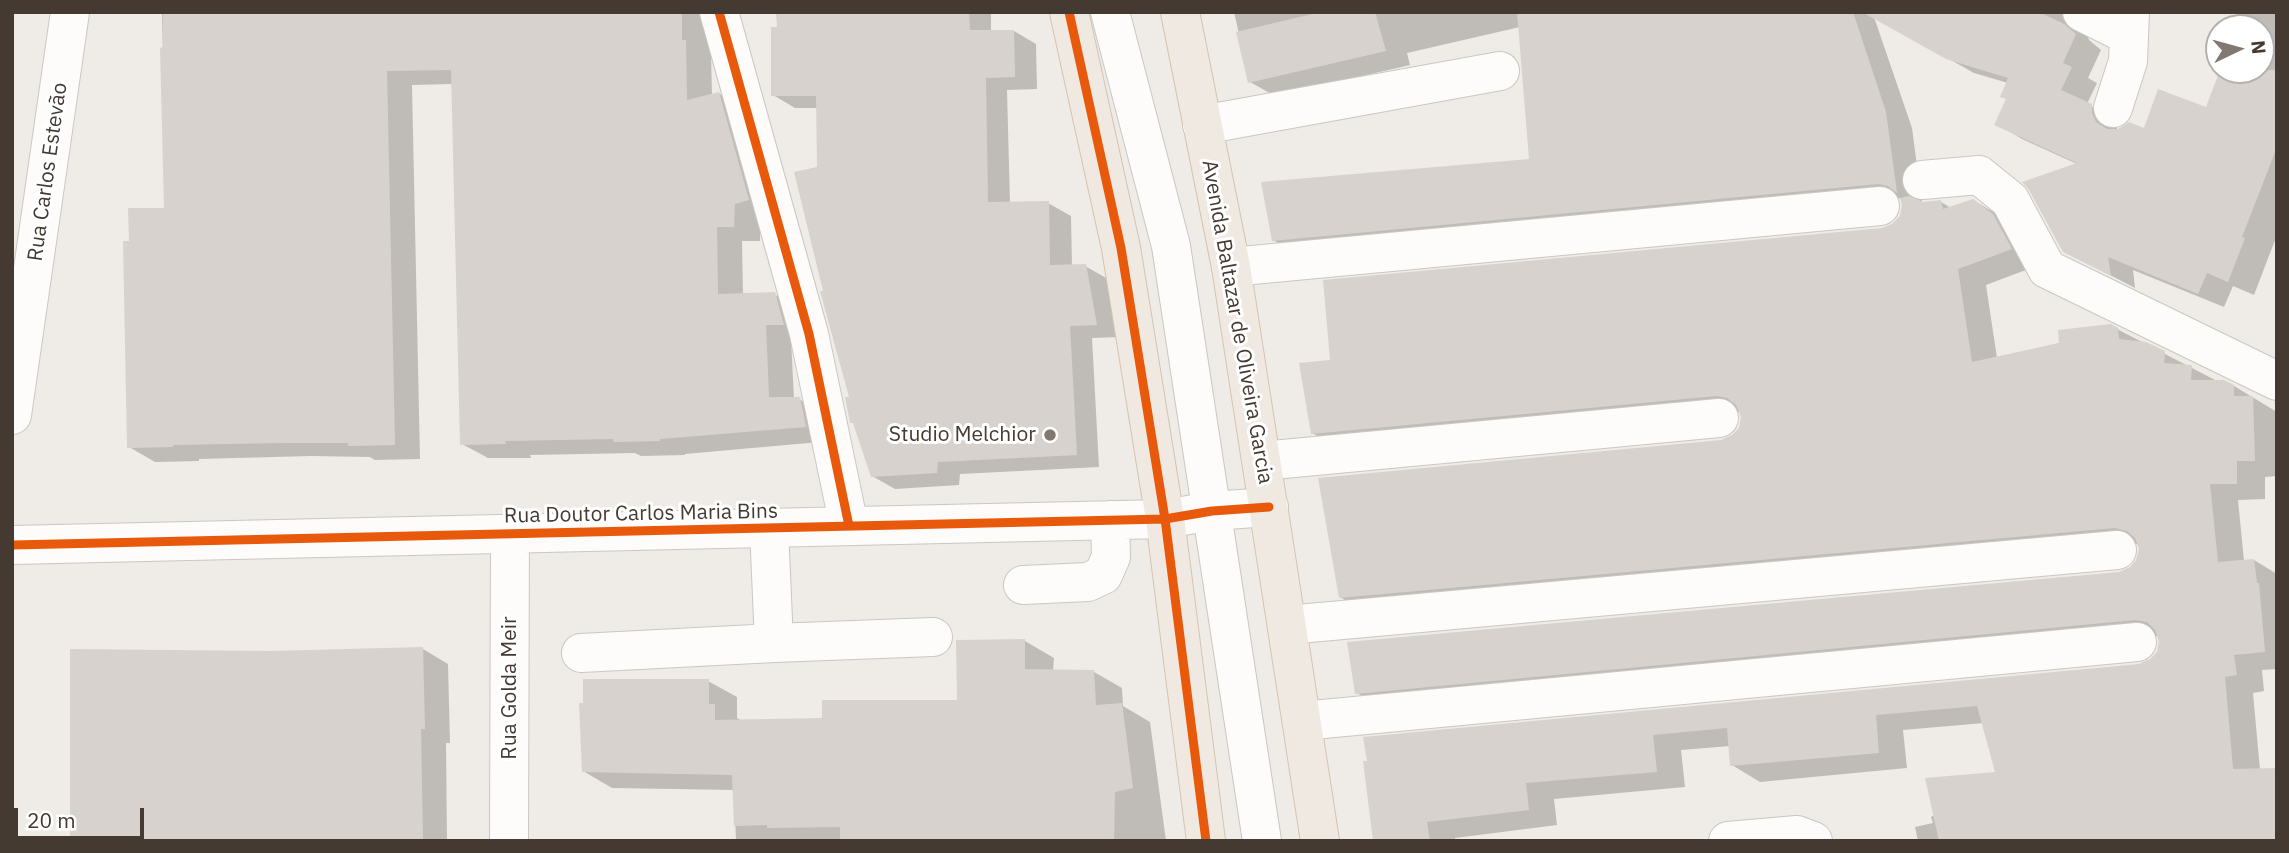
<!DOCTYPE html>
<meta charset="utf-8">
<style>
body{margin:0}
#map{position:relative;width:2289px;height:853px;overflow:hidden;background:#efebe6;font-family:"IBM Plex Sans",sans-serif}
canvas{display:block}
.frame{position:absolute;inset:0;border:14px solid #453a32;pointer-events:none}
.north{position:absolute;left:2205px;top:14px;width:70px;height:70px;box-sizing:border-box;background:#fff;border:2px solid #b5b0ad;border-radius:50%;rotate:85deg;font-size:19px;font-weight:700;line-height:28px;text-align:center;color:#453a32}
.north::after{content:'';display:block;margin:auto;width:24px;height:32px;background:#807871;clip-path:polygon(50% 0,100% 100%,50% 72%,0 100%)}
.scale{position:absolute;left:14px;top:808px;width:130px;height:32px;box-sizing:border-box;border:4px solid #453a32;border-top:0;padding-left:9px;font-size:21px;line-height:24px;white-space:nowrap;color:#453a32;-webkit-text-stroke:5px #fff;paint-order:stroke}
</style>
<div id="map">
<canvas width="2289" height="853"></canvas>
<div class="frame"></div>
<div class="north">N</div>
<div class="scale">20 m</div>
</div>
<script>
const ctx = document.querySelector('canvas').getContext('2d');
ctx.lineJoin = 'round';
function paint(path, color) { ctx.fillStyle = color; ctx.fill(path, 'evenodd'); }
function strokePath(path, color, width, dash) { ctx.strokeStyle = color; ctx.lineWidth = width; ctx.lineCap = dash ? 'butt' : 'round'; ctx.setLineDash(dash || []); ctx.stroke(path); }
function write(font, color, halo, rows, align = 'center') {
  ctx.font = font + ' "IBM Plex Sans",sans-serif'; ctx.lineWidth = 6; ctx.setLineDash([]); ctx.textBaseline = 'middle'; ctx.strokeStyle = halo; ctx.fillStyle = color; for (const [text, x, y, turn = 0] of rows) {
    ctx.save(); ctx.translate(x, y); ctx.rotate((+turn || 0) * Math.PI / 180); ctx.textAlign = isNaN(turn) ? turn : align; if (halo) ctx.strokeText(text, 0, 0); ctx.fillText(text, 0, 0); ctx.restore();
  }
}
const shadow = new Path2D(`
 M 162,12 L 710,12 L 712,95 L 718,93 L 744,108 L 760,218 L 760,241 L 742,241 L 743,295 L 774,294 L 800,309 L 791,339 L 794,399 L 799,399 L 825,414 L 831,441 L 685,454 L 685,455 L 641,456 L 635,453 L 530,455 L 531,458 L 488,458 L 462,444 L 453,84 L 412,85 L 420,459 L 375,460 L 370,457 L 311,456 L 199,459 L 199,461 L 155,462 L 129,447 L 131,243 L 166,209 Z
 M 778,12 L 991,12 L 991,31 L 1014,31 L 1036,44 L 1037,89 L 1007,90 L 1010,203 L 1048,203 L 1071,216 L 1072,266 L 1085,266 L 1108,279 L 1119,337 L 1092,338 L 1099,467 L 960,474 L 959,485 L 895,489 L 872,476 L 825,293 L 818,108 L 795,108 L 773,95 Z
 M 1234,12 L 2092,12 L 2085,28 L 2089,40 L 2101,50 L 2088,78 L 2097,83 L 2087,104 L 2117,121 L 2117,129 L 2145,130 L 2207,110 L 2222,70 L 2261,70 L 2261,28 L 2238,28 L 2244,12 L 2277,12 L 2277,235 L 2254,295 L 2233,286 L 2224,307 L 2133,270 L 2135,288 L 2064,251 L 2077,164 L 2022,139 L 1997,124 L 2008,99 L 2008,83 L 1974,73 L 1874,17 L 1912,128 L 1922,204 L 1941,202 L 1951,208 L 1973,200 L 2002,217 L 2039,265 L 1986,285 L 1997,358 L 2117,329 L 2217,381 L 2234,386 L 2277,412 L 2277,476 L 2265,477 L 2265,499 L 2238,500 L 2244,561 L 2254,560 L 2277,574 L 2277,669 L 2262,670 L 2264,691 L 2253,693 L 2260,770 L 2277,841 L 1918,841 L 1915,827 L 1933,823 L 1931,817 L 1997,774 L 1984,723 L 1903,730 L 1907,768 L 1760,782 L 1732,765 L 1730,746 L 1681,750 L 1685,787 L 1554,799 L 1557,825 L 1455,838 L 1455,841 L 1375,841 L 1365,763 L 2139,665 L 2150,662 L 2158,652 L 2160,639 L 2159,636 L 1385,709 L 1357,693 L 2119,573 L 2131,569 L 2138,561 L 2141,549 L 2139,544 L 1369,614 L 1340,597 L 1733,437 L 1740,428 L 1743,416 L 1741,412 L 1341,450 L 1312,433 L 1332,362 L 1882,229 L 1893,226 L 1901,217 L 1904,205 L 1902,198 L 1299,255 L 1273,240 L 1531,160 L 1520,27 L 1407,53 L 1410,65 L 1275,96 L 1250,82 Z
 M 12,14 L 14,46 L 12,46 Z
 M 1025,641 L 1054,658 L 1053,671 L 1094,672 L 1122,688 L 1123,706 L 1150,722 L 1166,841 L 736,841 L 734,790 L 612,788 L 583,771 L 708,681 L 737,697 L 737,718 L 742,721 L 823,720 L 958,702 Z
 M 423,649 L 448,664 L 450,743 L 446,743 L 447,841 L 72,841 L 269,653 Z`);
const building = new Path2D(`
 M 163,12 L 682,12 L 682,40 L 686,40 L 687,100 L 719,92 L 749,200 L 735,204 L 734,227 L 717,227 L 718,294 L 775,292 L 784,325 L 766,325 L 769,397 L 800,397 L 806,427 L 660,439 L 660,441 L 614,442 L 613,439 L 505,441 L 506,444 L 460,445 L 451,70 L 387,71 L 395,445 L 348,446 L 348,443 L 284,443 L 173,445 L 173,447 L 127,448 L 123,241 L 129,241 L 128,208 L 164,208 L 160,48 L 163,47 Z
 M 776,12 L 969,12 L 970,30 L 1014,30 L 1015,77 L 986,78 L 988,202 L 1049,201 L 1050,265 L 1086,264 L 1097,325 L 1070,326 L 1077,455 L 938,462 L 937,473 L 871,477 L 853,423 L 850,423 L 845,397 L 849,397 L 820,291 L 823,291 L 794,172 L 817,167 L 816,96 L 771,96 L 771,27 L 777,27 Z
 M 1321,12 L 1375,12 L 1386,51 L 1248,83 L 1236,32 Z
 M 1517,12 L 1853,12 L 1886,112 L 1897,193 L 1888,186 L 1878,184 L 1272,241 L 1261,182 L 1529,159 Z
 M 1862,12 L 2039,12 L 2064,24 L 2076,34 L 2063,63 L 2072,67 L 2061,90 L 2092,104 L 2092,113 L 2096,122 L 2107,129 L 2118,129 L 2129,122 L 2144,128 L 2158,89 L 2206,107 L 2220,70 L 2277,70 L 2277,147 L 2242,237 L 2245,238 L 2228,282 L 2207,273 L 2198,294 L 2108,257 L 2111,276 L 2063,252 L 2029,190 L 2022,182 L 2077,163 L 1994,125 L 2006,99 L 2000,97 L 2008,78 L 1946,59 Z
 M 1909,196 L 1923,202 L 1941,200 L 1943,209 L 1973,199 L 1993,214 L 2012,249 L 1958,269 L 1972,362 L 2059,343 L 2058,330 L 2111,324 L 2118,328 L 2119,339 L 2146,342 L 2165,351 L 2164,363 L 2192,365 L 2191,380 L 2224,380 L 2234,385 L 2234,396 L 2253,396 L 2255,461 L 2237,461 L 2237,484 L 2210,484 L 2218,562 L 2254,559 L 2257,583 L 2259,583 L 2265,652 L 2234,655 L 2237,675 L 2225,677 L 2233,769 L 2277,768 L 2277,841 L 1939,841 L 1925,778 L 1995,772 L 1977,706 L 1876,715 L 1879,753 L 1730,766 L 1727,728 L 1653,735 L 1657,772 L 1526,783 L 1529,810 L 1427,822 L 1430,841 L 1373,841 L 1363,761 L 1367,761 L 1363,737 L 2139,664 L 2150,659 L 2157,652 L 2159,641 L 2155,630 L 2147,622 L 2135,620 L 1355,694 L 1347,642 L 2119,572 L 2130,567 L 2136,560 L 2139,549 L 2135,538 L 2127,531 L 2115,528 L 1339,598 L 1318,478 L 1721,440 L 1732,435 L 1739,428 L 1741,417 L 1736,405 L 1727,398 L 1717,396 L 1311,434 L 1299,363 L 1330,360 L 1323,280 L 1882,228 L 1892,224 L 1900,216 L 1902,205 L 1900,198 Z
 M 1025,639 L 1025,669 L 1094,670 L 1096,705 L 1122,703 L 1133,788 L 1115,792 L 1114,841 L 840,841 L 840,827 L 767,828 L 767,825 L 734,826 L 732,775 L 582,772 L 579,703 L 583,703 L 583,679 L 709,679 L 709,704 L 715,704 L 715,720 L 822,718 L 822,700 L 957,700 L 956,640 Z
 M 423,647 L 425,729 L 421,729 L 423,841 L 70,841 L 70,649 L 269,651 Z`);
const minor = new Path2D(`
 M 719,12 L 809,334 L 849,526
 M 1110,12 L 1171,246 L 1262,841
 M 2082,12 L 2128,35
 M 2113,108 L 2128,61 L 2130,12
 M 1202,125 L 1500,71
 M 1922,180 L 1979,175 L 2010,200 L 2047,269 L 2277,381
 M 1231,267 L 1880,206
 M 12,415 L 70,12
 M 1262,461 L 1719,418
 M 12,545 L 1165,519 L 1212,511 L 1269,507
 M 1023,585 L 1088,582 L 1103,575 L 1111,557 L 1110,520
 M 1287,625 L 2117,550
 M 774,643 L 933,637
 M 581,653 L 774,643 L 769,528
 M 1302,721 L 2137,642
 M 509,841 L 510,534
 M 1728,841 L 1797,835 L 1813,841`);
const major = new Path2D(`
 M 1069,12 L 1121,248 L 1165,519 L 1206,841
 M 1180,12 L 1231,267 L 1320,841`);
const cycleway = new Path2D(`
 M 719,12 L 809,334 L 849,526
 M 1069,12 L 1121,248 L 1165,519 L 1206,841
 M 12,545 L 1165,519 L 1212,511 L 1269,507`);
const markers = [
 [1050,435,7,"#807871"]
];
const streetNames = [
 ["Rua Carlos Estevão",48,172,-82],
 ["Avenida Baltazar de Oliveira Garcia",1237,322,80],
 ["Rua Doutor Carlos Maria Bins",641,514,-1],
 ["Rua Golda Meir",510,688,-90]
];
const poiNames = [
 ["Studio Melchior",1036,435]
];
paint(shadow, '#0003');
paint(building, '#d7d2cd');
strokePath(minor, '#cbc7c2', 40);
strokePath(major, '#d4c3b1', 40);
strokePath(minor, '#fdfcfb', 38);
strokePath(major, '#f0e9e2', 38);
strokePath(cycleway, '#e8590c', 9);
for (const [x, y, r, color] of markers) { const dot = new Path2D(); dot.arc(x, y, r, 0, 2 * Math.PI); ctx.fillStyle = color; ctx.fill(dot); strokePath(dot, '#fff', 2.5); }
write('21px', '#453a32', '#fff', streetNames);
write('21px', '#453a32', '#fff', poiNames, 'right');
</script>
